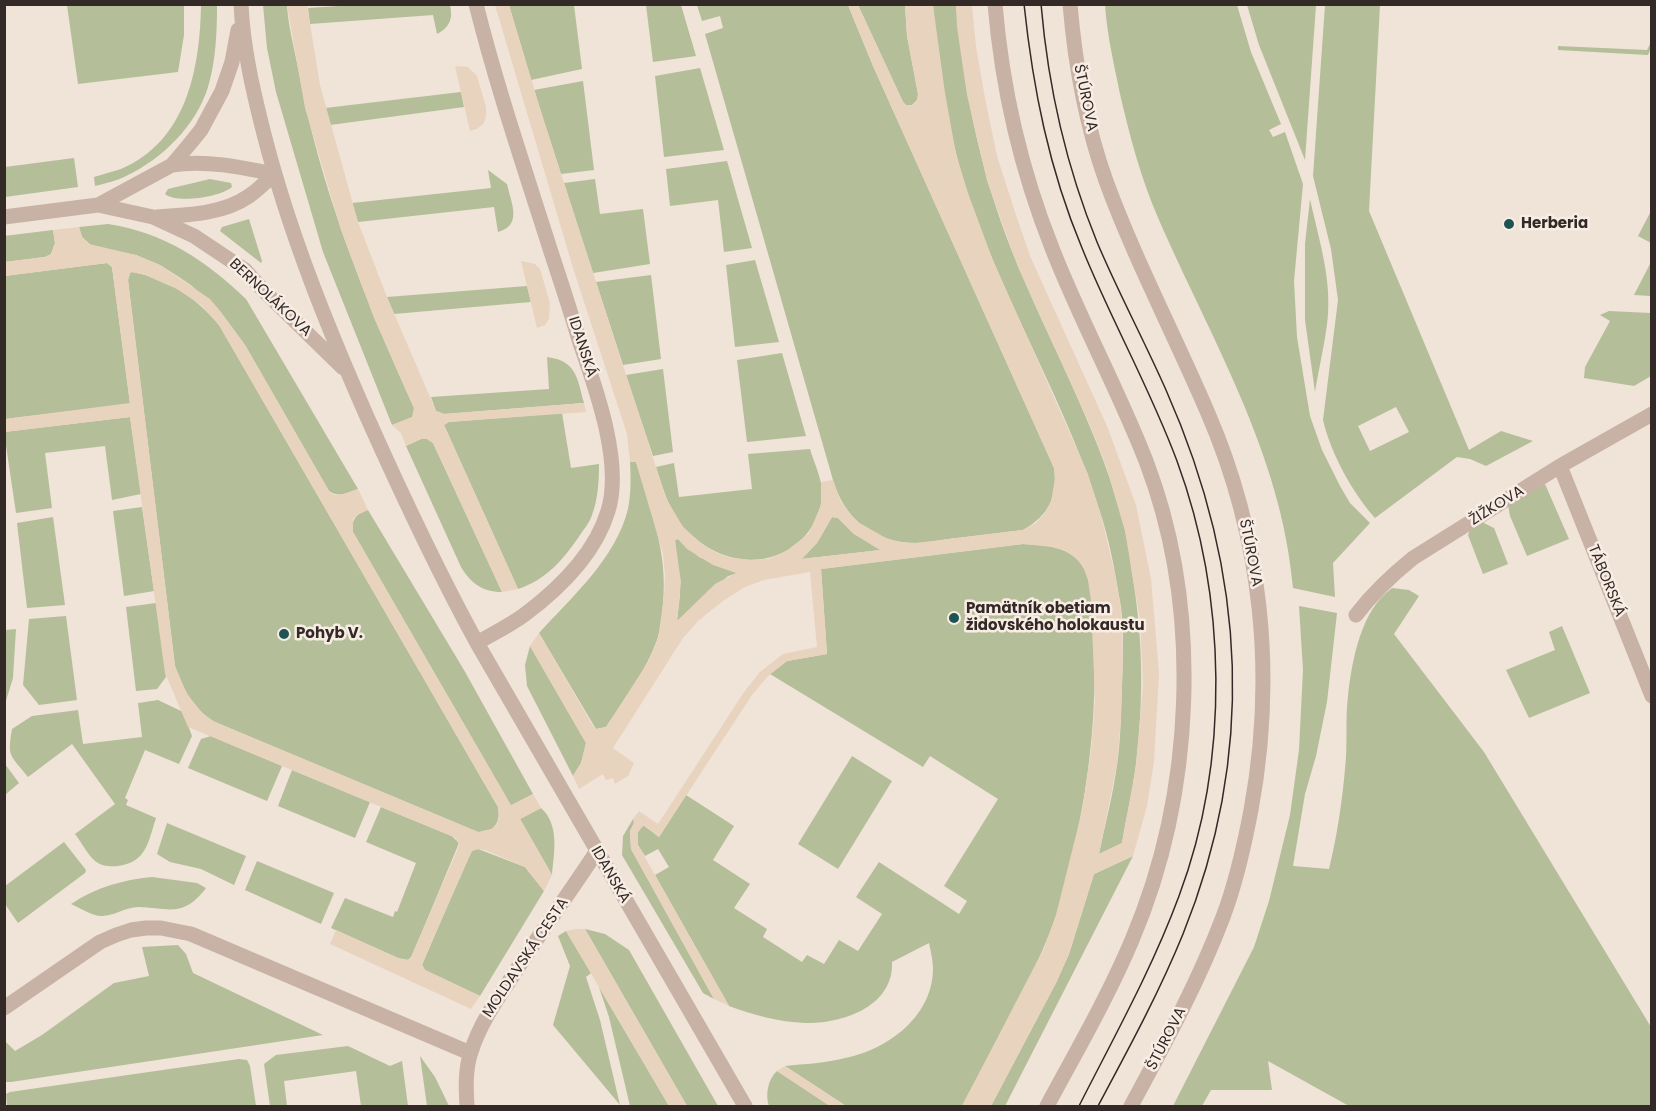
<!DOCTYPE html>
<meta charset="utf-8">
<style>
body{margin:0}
#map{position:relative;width:1656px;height:1111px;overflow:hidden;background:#f0e3d8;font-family:Poppins,sans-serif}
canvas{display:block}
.frame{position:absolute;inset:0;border:6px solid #332926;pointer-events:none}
</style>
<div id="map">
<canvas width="1656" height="1111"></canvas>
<div class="frame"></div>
</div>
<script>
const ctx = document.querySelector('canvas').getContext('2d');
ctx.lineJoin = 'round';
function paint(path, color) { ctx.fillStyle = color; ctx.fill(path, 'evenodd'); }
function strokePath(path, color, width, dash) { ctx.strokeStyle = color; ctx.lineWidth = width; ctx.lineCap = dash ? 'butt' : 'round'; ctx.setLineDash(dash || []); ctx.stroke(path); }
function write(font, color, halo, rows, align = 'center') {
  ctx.font = font + ' Poppins,sans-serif'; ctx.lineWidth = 5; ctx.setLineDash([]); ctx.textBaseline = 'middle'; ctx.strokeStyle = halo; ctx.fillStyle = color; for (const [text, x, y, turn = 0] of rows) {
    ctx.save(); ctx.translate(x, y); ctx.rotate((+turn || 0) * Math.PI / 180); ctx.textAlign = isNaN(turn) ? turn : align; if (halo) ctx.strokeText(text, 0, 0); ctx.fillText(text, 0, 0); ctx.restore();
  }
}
const green = new Path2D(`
 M 67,5 L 184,5 L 184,35 L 178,72 L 78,84 Z
 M 201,5 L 217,5 C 217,31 216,61 208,87 C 196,126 162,159 126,176 C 117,181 106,183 95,186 L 94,177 C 103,174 112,172 121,169 C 187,141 200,68 201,5 Z
 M 263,5 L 287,5 C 288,25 294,47 298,68 C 319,186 365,299 414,408 L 413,417 L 392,425 L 323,252 L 276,92 L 267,48 Z
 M 354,5 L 450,5 C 453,19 450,27 437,34 L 433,15 L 310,24 L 308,8 Z
 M 509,5 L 574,5 L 582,69 L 531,80 Z
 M 646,5 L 681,5 L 696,56 L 653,62 Z
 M 697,5 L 848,5 L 873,66 L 1054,468 C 1058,497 1048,516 1023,530 C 1001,533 979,535 957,538 C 944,539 929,543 915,543 C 874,543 844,518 833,480 L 705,34 L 723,28 L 720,16 L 702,21 Z
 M 858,5 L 905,5 L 907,36 L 918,94 L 917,100 L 912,105 L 906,105 L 903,102 Z
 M 933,5 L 956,5 C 964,95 983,184 1019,268 C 1055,354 1102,437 1125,529 C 1128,543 1130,559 1132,573 C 1143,638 1144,697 1136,763 C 1133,790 1126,817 1122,843 L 1099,854 C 1105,825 1113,795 1117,765 C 1121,739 1121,711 1122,684 C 1123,659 1124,632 1121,607 C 1116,578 1111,547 1102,518 C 1068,405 1004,304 967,192 C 948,132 938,67 933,5 Z
 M 1105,5 L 1237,5 L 1251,52 L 1281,124 L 1269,130 L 1273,137 L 1285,132 L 1303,184 L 1294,281 L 1297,337 L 1310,416 L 1322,450 L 1340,486 L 1350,503 L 1370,523 L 1333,563 L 1335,597 L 1293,588 C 1282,455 1211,339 1159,220 C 1141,179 1130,137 1120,94 C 1114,64 1107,35 1105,5 Z
 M 1247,5 L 1316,5 L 1305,160 L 1259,45 Z
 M 1325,5 L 1380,5 L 1369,211 L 1469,450 L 1501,431 L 1533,441 L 1486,466 L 1470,459 L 1457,457 L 1375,518 C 1352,492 1331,454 1323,420 L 1338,300 L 1331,249 L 1313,176 ZM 1396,407 L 1409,432 L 1370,451 L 1358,426 Z
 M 1651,42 L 1651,48 L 1648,55 L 1558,50 L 1558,46 L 1647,50 Z
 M 700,68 L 724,150 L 664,157 L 655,76 Z
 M 583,81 L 594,170 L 561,174 L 534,90 Z
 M 461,92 L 464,107 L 330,125 L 325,108 Z
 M 74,158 L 78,187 L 5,197 L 5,167 Z
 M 727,161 L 752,248 L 724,252 L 718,200 L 670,206 L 666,169 Z
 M 488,170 L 507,184 C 511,203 523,225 498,232 L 494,207 L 358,222 L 352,203 L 491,188 Z
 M 210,179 L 231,183 L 232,187 C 220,197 177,204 165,194 L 168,189 Z
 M 595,179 L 600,214 L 643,209 L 650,264 L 593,273 L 564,183 Z
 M 1310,199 C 1318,236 1331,276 1328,314 C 1326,340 1319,366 1315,392 L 1305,320 L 1305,244 Z
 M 1651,211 L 1651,243 L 1638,236 Z
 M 249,219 L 262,261 L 261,263 L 220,231 L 222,227 Z
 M 108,224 C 163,232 207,261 246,299 L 358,489 C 347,493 339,498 329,491 L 245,345 L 228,322 L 192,286 L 179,277 L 160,265 L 136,255 L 93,247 L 82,237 L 79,227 Z
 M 53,230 L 55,243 L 51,254 L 45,257 L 5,262 L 4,236 Z
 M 755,260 L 779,342 L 735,347 L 726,265 Z
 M 1651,262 L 1651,296 L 1634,295 Z
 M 107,263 L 112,267 L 130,404 L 5,419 L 4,276 Z
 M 132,272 C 166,277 198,299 219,325 L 498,807 C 501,822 494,833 478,832 L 215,722 C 193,709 183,689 175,666 L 128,280 L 130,273 Z
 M 651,275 L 661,359 L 623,365 L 596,282 Z
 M 527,286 L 531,302 L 394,314 L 387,297 Z
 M 1609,311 L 1651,313 L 1651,376 L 1634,386 L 1584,378 L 1585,367 L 1610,321 L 1600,315 Z
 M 782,353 L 806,436 L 747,442 L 737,360 Z
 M 547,357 C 577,361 577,378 584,403 L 444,414 L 436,411 L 431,397 L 549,389 Z
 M 663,369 L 673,452 L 653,456 L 626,375 Z
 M 562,413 L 571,468 L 599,464 C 599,481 598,499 592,515 C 590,522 584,529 580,535 C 564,559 546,580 518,589 L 444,425 L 449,422 Z
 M 130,417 L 141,494 L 112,500 L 105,446 L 45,453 L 52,508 L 16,513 L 4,432 Z
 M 421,439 L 427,439 L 433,443 L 502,592 C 482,592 471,583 461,567 L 406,446 Z
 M 810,449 C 814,463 822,478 822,493 C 822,512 813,529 800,541 C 764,573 715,561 685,529 C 669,512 663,488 656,467 L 674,463 L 679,497 L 752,489 L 748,454 Z
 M 630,462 L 636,462 C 651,511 668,552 663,604 C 662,616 661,629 657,640 C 646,671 624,700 606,727 L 596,729 L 539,633 C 572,597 616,558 628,509 C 631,494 631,478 630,462 Z
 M 1545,484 L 1569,539 L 1527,556 L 1510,516 L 1508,505 Z
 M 142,507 L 154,591 L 124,596 L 113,511 Z
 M 368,510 L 464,670 L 533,794 L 511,806 L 353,532 C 351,519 356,514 368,510 Z
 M 53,517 L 65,605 L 27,608 L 17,523 Z
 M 832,517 L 838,518 L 854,534 L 881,550 L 801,559 L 817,543 Z
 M 1482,522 L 1494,528 L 1508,564 L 1483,574 L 1468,535 L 1471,527 Z
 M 678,539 L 699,557 L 738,573 L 728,576 L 677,621 L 680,595 L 675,540 Z
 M 1023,544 C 1044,545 1068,546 1081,564 C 1092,579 1092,604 1093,622 C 1098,699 1091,773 1074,848 C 1068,871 1063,896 1055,919 C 1031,984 994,1045 962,1106 L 846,1106 L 785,1066 C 805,1064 826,1063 845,1058 C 887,1050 932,1017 933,970 C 933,961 931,952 929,943 L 892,962 C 894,1006 843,1024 805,1023 C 779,1022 753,1015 729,1006 L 655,875 L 669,867 L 658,849 L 645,856 L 638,845 L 638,832 L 643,825 L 659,837 L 686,795 L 734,826 L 713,860 L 750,884 L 734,908 L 767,929 L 763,937 L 802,962 L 807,955 L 824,964 L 839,940 L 858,951 L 882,914 L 856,897 L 879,862 L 959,914 L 967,901 L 944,886 L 998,799 L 930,756 L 923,767 L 770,674 L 787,661 L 827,654 L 821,569 Z
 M 1392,588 L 1409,590 L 1419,596 L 1394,634 L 1484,752 L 1651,1027 L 1651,1106 L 1349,1106 L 1268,1061 L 1272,1090 L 1211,1090 L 1202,1106 L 1173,1106 L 1254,947 L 1269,901 L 1290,815 L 1299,750 L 1303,670 L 1299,606 L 1337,613 L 1327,702 L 1316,756 L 1305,794 L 1293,866 L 1329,869 C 1337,836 1342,803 1345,769 C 1348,745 1345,720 1348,696 C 1352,660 1361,610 1392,588 Z
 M 156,603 L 166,677 L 157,689 L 136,691 L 126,607 Z
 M 66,616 L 77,700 L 39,705 L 23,685 L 29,619 Z
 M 1562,626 L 1590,693 L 1529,718 L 1506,670 L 1555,650 L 1549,632 Z
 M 16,629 L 13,678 L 5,704 L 5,630 Z
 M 530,646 L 586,743 L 581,763 L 573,776 L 527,686 L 525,665 Z
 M 158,700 L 183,712 L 192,736 L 179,764 L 145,750 L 125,798 L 128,800 L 126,805 L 156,818 C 148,842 147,862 118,866 C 111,867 101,866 95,861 C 88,855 82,843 75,834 L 115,804 L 72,744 L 28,777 C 10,754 7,758 12,729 L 32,716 L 78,710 L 83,744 L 142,737 L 138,703 Z
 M 211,736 L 282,766 L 267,801 L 188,768 L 201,739 Z
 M 852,756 L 892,781 L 838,869 L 798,844 Z
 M 5,764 L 19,783 L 5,795 Z
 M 292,770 L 370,802 L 355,838 L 278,806 Z
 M 381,807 L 452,836 L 459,843 L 412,956 L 408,960 L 398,958 L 331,928 L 345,898 L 393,917 L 395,911 L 397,912 L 416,863 L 366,842 Z
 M 541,808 C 560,825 554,853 552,875 L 520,819 Z
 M 633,819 L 634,823 L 630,831 L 631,849 L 714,999 L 703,993 L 622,855 L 623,836 Z
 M 167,823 L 246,856 L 234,885 L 201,869 L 170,862 L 157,854 Z
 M 64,842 L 86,870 L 85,873 L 18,923 L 5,904 L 5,886 Z
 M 478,849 L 525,867 L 544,891 L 480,996 L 425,970 L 422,965 L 468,858 L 472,851 Z
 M 1133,856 L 1005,1106 L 991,1106 L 1056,983 L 1069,954 L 1094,874 Z
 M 257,861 L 334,893 L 321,924 L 245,890 Z
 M 152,877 L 197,883 L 206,888 C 183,918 170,908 138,907 C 126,907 114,916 102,916 C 92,916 80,908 71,904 C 97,887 122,880 152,877 Z
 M 585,929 L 605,934 L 629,950 L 718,1106 L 687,1106 Z
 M 566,931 L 591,973 L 586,977 L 600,1020 L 620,1105 L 553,1025 L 570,966 L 558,936 Z
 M 178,945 L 186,954 L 193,973 L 323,1035 L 11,1082 L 5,1082 L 5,1041 L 15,1051 L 42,1035 L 114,983 L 149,976 L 142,947 Z
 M 599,987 L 669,1106 L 630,1106 L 609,1017 Z
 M 348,1046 L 390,1066 L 402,1061 L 408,1106 L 361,1106 L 356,1071 L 284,1081 L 287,1106 L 270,1106 L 264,1064 L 276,1055 Z
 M 420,1056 L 435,1077 L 449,1106 L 427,1106 Z
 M 239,1059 L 247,1060 L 250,1066 L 256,1106 L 7,1106 L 6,1094 L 10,1092 Z
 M 777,1071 L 830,1106 L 769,1106 C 765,1095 768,1079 777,1071 Z`);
const plaza = new Path2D(`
 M 287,5 L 307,5 L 320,85 L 358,222 L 387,297 L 436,411 L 444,414 L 584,403 L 586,412 L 449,422 L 444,425 L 518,589 L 502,592 L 433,443 L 427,439 L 421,439 L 406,446 L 401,433 L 392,425 L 412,417 L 414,408 L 374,318 L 341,230 L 305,108 Z
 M 495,5 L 509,5 L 542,115 L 666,498 L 683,527 L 701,543 L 711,550 L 728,557 L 750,560 L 768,559 L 784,553 L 809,533 L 821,505 L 821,482 L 833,480 L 841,502 L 856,521 L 886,538 L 900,542 L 916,543 L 1023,530 L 1036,523 L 1044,514 L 1051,502 L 1055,478 L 1054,468 L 873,66 L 848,5 L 858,5 L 903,102 L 906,105 L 912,105 L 917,100 L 918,94 L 907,36 L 905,5 L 933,5 L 945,93 L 956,154 L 968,193 L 992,258 L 1088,474 L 1102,519 L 1116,579 L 1121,610 L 1123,656 L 1121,717 L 1117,765 L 1099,854 L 1122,843 L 1136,766 L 1143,685 L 1140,620 L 1125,531 L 1106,466 L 1089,423 L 1018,267 L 987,181 L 967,95 L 957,27 L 956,5 L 972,5 L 976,47 L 985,98 L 997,156 L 1016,215 L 1030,256 L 1107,426 L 1136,505 L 1151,579 L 1159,673 L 1154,761 L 1147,806 L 1133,856 L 1094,874 L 1069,954 L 1056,983 L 991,1106 L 962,1106 L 1044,948 L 1056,915 L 1082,811 L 1091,751 L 1095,701 L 1091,601 L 1088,580 L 1083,566 L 1075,557 L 1064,550 L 1053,547 L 1023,544 L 821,569 L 827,654 L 787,661 L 768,676 L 752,695 L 659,837 L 644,825 L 638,832 L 638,845 L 729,1006 L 714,999 L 631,849 L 630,831 L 634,823 L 633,819 L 639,811 L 658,824 L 744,692 L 760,672 L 783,654 L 817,647 L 810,572 L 764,580 L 745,587 L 723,601 L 698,621 L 683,638 L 613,748 L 634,763 L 628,776 L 615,784 L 613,778 L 606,780 L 603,774 L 579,789 L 573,776 L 581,763 L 586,743 L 530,646 L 539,633 L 593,726 L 596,729 L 606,727 L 648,662 L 658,639 L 664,596 L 665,575 L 663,554 L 636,462 L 630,462 L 627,434 L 573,268 ZM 832,517 L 838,518 L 854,534 L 880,550 L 802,559 L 817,543 ZM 678,539 L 687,549 L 713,565 L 736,573 L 715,584 L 677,621 L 681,582 L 675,540 Z
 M 455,66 L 468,67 L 477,76 L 486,107 L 486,116 L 484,123 L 477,129 L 470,131 Z
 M 79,227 L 82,237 L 89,244 L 136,255 L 160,265 L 210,299 L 221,312 L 245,345 L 329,491 L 334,495 L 340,495 L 358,489 L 368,510 L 357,515 L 353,519 L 353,532 L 511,805 L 533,794 L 541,808 L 520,819 L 552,875 L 544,891 L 525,867 L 485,850 L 478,849 L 472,851 L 422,964 L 425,970 L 480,996 L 471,1009 L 330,944 L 336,930 L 398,958 L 405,960 L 410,959 L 459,846 L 456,838 L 188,727 L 165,673 L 130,417 L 5,432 L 5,419 L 130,403 L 112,267 L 107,263 L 5,276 L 5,262 L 45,257 L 51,254 L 55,243 L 53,230 ZM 132,272 L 145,275 L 177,289 L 201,305 L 219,325 L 498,807 L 499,819 L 496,826 L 491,829 L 478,832 L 215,722 L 204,715 L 187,694 L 175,666 L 128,280 L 130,273 Z
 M 521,261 L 535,264 L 540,269 L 550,303 L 549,319 L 545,325 L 537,328 Z
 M 576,929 L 585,929 L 687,1106 L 669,1106 L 566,931 Z
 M 785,1066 L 846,1106 L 830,1106 L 777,1071 Z`);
const minor = new Path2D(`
 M 241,4 C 243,48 253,91 264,134 C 289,232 327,326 368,419 C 402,495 437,570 477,643 L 745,1106
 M 476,4 C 497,88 525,170 551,252 C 561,282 571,313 580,343 C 596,389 623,463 608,511 C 595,554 559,589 524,615 C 509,626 492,634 477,643
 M 995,4 C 1002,88 1021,170 1052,248 C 1080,320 1118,389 1146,461 C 1203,610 1194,794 1132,940 C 1108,997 1076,1052 1047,1106
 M 1070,4 C 1075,64 1086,125 1106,181 C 1135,260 1174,334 1207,411 C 1262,537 1276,675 1251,810 C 1244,847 1236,883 1223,917 C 1198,983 1164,1045 1131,1106
 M 172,165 C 207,160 240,167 274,174
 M 98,205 L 172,165 L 188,146 L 201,130 L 222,91 L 232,62 L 238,30
 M 4,217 L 98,205 L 153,217 L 194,236 L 245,270 L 263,290 L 343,368
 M 157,217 C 188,215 223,214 249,196 C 258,190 266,182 274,174
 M 1560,466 L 1652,696
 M 1356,615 C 1372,594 1392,575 1413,558 L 1560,466 L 1652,414
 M 4,1008 L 100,942 L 116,935 L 131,930 L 146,928 L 161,928 L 191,934 L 470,1053
 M 467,1106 C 466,1089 465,1069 471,1052 C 479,1026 495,1002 510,980 C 538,936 568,895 597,851`);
const tram = new Path2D(`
 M 1024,4 C 1033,89 1049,169 1082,248 C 1111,320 1150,388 1177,461 C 1227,597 1230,760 1179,896 C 1152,969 1114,1037 1079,1106
 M 1041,4 C 1048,86 1066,166 1097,242 C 1118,292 1144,340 1166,390 C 1245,568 1257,751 1183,934 C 1159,993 1128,1050 1098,1106`);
const markers = [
 [1509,224,6,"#1d5352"],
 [954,618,6,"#1d5352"],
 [284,634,6,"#1d5352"]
];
const streetNames = [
 ["ŠTÚROVA",1085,98,78],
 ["BERNOLÁKOVA",270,298,43],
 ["IDANSKÁ",582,347,72],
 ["ŽIŽKOVA",1497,506,-32],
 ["ŠTÚROVA",1250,553,79],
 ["TÁBORSKÁ",1606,581,68],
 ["IDANSKÁ",610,875,60],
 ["MOLDAVSKÁ CESTA",526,958,-56],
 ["ŠTÚROVA",1167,1039,-63]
];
const poiNames = [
 ["Herberia",1521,224],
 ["Pamätník obetiam",966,609],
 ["židovského holokaustu",966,626],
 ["Pohyb V.",296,634]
];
paint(green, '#b4be99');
paint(plaza, '#e8d3bf');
strokePath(minor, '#c7b2a5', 15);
strokePath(tram, '#332926', 1.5);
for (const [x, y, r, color] of markers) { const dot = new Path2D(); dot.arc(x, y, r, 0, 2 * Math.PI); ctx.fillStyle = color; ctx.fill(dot); strokePath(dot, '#f8ede4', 2); }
write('15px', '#332926', '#f8ede4', streetNames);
write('bold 15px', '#332926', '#f8ede4', poiNames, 'left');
</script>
